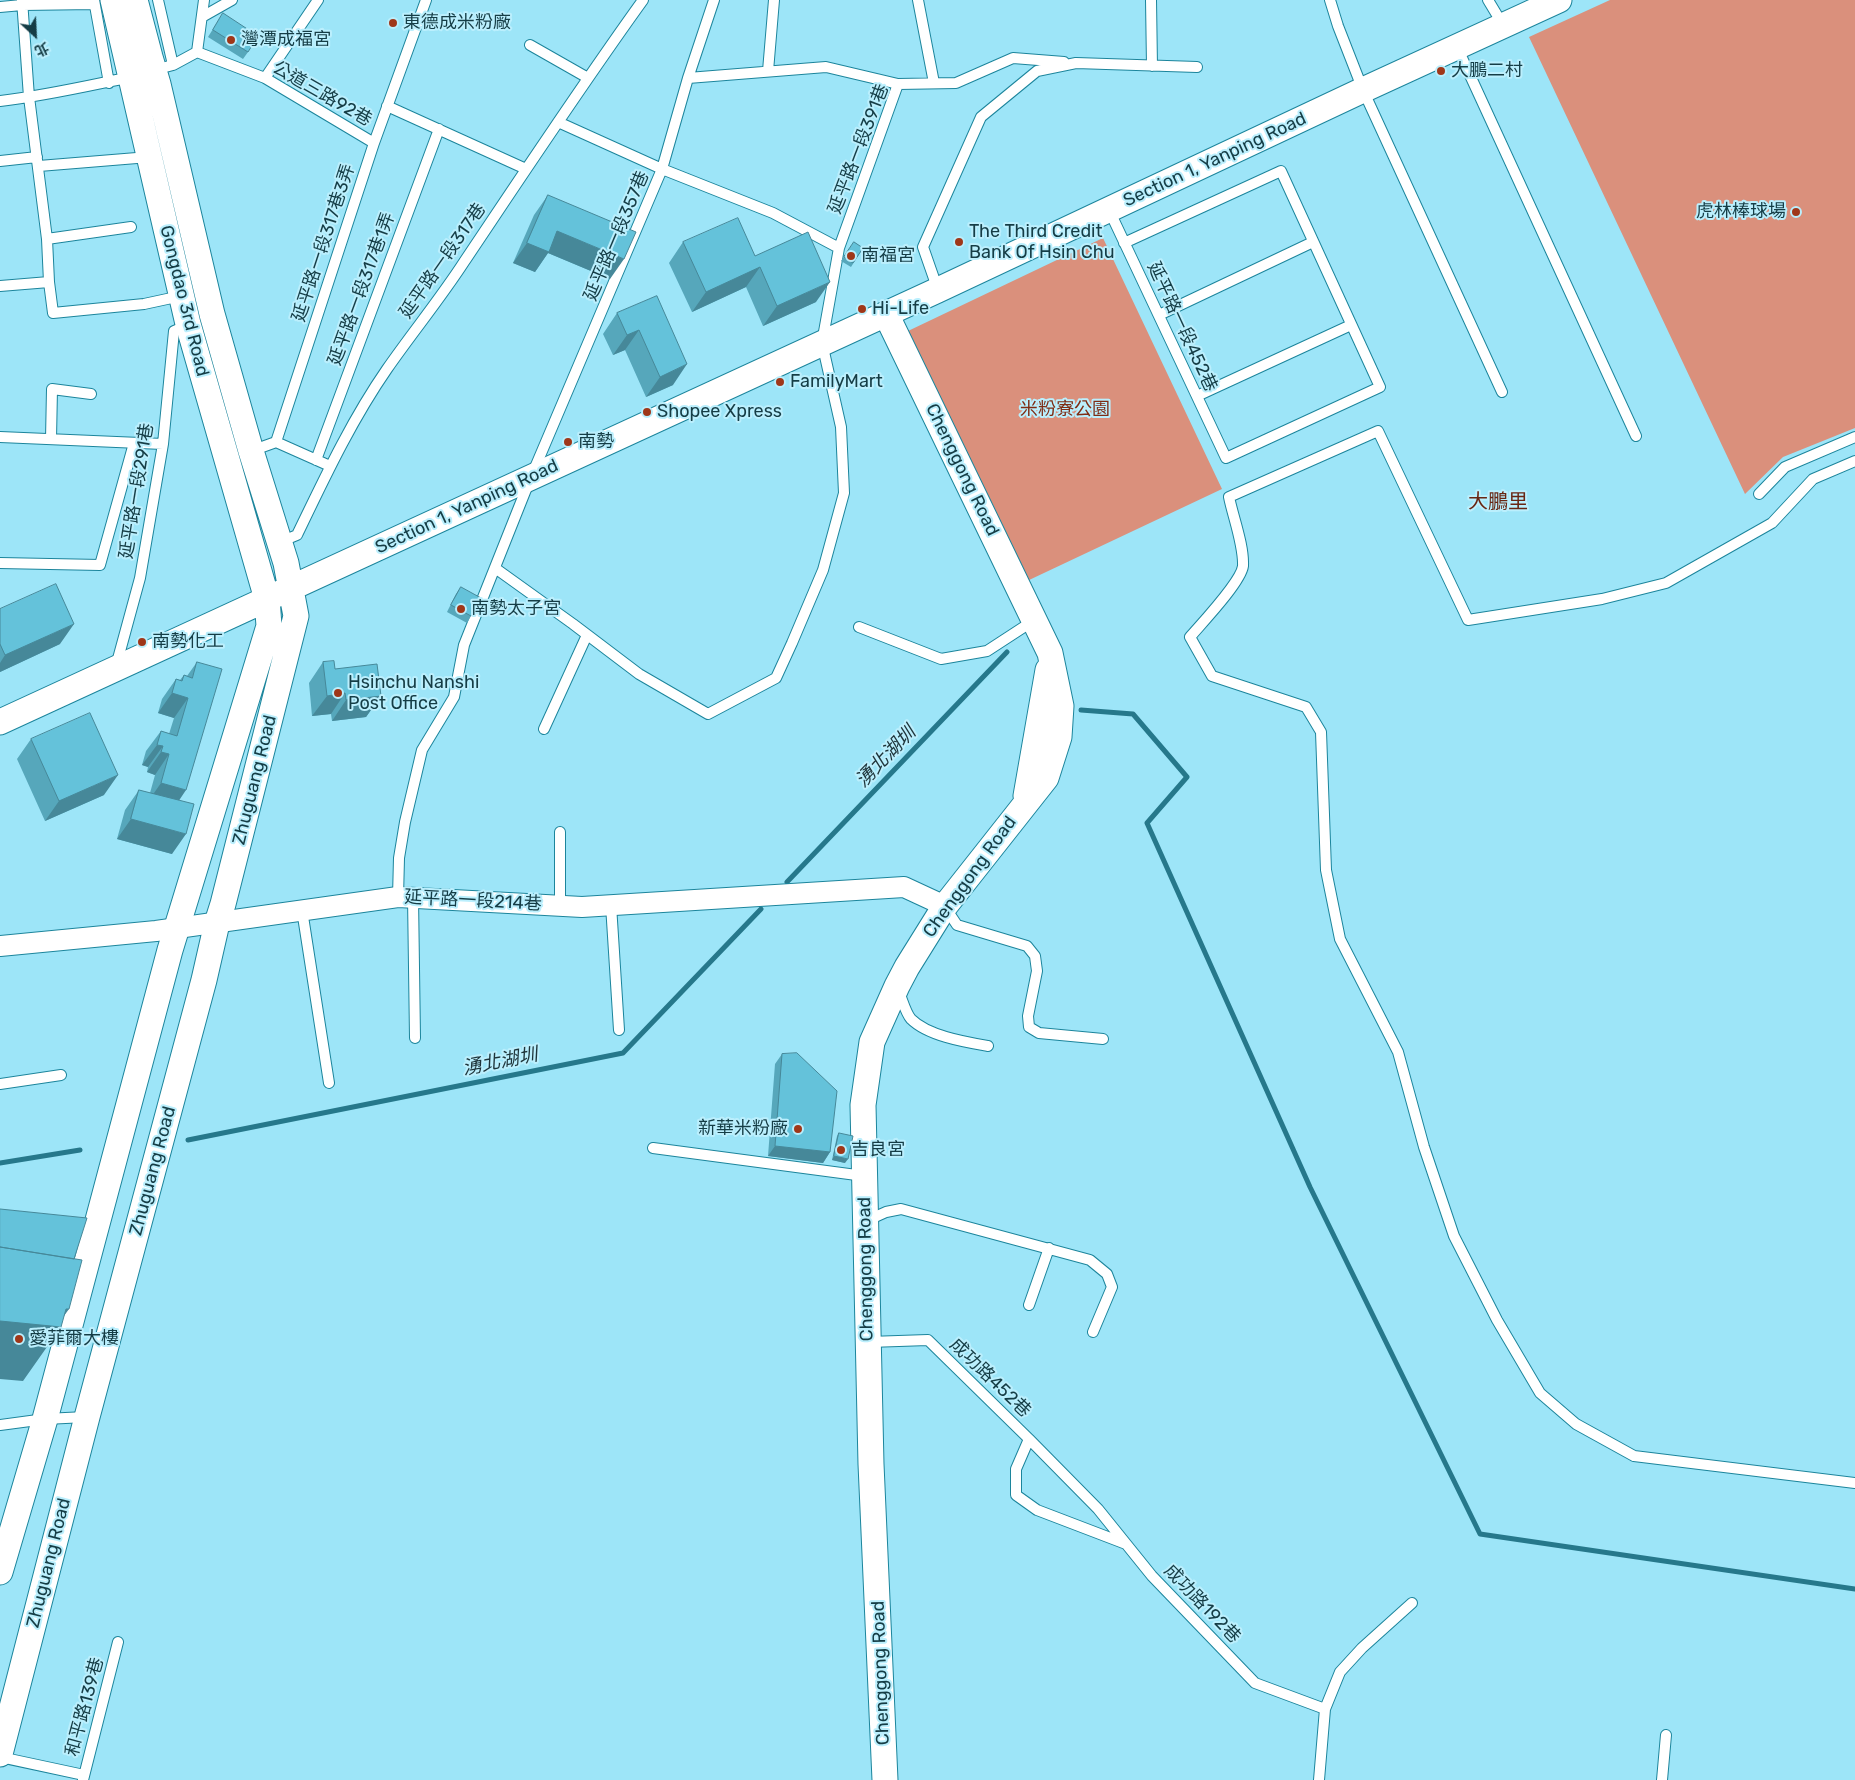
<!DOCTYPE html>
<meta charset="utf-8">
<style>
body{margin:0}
#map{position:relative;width:1855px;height:1780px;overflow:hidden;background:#9de5f8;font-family:Rubik,"Noto Sans TC",sans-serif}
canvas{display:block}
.north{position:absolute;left:10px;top:10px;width:50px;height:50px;-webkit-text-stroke:4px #bbeffd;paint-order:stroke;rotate:155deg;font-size:14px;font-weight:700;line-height:20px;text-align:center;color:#153d46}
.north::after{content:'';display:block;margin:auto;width:18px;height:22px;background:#153d46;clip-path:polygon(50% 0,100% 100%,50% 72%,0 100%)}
</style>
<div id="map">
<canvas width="1855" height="1780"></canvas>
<div class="north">北</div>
</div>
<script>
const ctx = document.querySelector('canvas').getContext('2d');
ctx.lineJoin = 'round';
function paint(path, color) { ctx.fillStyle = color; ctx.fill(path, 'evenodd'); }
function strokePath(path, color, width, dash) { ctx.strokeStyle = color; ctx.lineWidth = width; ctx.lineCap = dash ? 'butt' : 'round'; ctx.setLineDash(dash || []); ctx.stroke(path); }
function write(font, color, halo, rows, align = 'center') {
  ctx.font = font + ' Rubik,"Noto Sans TC",sans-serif'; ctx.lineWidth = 4; ctx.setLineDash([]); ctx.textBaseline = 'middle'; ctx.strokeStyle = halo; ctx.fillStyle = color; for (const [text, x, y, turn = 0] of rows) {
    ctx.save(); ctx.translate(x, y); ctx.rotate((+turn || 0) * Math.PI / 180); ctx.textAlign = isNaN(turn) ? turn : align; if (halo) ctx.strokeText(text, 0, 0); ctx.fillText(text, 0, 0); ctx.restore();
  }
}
const green = new Path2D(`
 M 1610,0 L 1855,0 L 1855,428 L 1783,457 L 1745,494 L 1529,37 Z
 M 1103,238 L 1222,489 L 1027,581 L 908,331 Z`);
const stream = new Path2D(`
 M 1081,710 L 1133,714 L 1187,777 L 1147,823 L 1310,1187 L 1480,1534 L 1855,1589
 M 787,882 L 1007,652
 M 188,1140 L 623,1053 L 761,909
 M 0,1163 L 80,1150`);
const service = new Path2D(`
 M 22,0 L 29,97 L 47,239
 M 94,0 L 109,83
 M 158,0 L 173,65
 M 918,0 L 934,83
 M 1151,0 L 1152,66
 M 1330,0 L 1338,26 L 1363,90 L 1502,392
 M 1488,0 L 1503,25
 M 0,7 L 22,5 L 94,4
 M 202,17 L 232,0
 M 530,45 L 588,78
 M 1457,47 L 1636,436
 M 197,52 L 265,78 L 374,143
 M 154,70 L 173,65 L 197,52 L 204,0
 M 768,71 L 774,0
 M 265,78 L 318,0
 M 688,78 L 826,67 L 898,84 L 956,83 L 1013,58 L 1064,62
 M 0,101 C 44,96 87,86 131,77
 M 387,106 L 526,169
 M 558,122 L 662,169 L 773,213 L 839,248
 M 0,161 L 37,157
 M 39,166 L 149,157
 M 1109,210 C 1148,293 1187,375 1226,458 L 1380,387 L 1281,171 L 1124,243
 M 131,227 L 47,239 L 49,282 L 53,313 L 144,304 L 181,296
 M 0,286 L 49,282
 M 938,290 L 923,247 L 981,117 L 1037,71 L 1076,63 L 1197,67
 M 1159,315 L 1313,242
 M 1197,396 L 1351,325
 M 0,437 L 163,444
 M 51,439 L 52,389 L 91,394
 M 251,451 L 276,442
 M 316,460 L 439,129
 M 1855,461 L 1813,479 L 1772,523 L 1666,583 L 1602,599 L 1468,620 L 1378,431 L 1229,497 C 1233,517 1244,545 1243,566 C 1241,582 1202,623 1190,637 L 1212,676 L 1306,707 L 1321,732 L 1326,870 L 1340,939 L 1398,1052 L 1424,1147 L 1454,1236 L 1497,1320 L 1540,1393 L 1576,1424 L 1634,1456 L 1855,1483
 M 330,466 L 276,442 L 374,143 L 426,0
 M 1759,494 L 1785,467 L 1855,437
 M 280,542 L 297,535 C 324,479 351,421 387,369 C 412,333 440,299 464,262 C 523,174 581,86 643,0
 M 0,563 L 100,565 L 134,443
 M 495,568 L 573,624 L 639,674 L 708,714 L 776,678 L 792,643 L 823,570 L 844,493 L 841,427 L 822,343 L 839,248 L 898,84
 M 859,627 L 941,659 L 987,651 L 1033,621
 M 116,666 L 140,578 L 163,444 L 174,331 L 188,325
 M 544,729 L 587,635
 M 398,897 L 399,858 L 405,822 L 422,750 L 454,697 L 464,645 L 531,477 L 662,169 L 688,78 L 714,0
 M 413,897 L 415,1038
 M 560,905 L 560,832
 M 611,905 L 619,1030
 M 945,907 L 957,925 L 1027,946 L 1035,956 L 1037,971 L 1028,1016 L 1029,1027 L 1039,1033 L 1103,1039
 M 302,910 L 329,1083
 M 898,990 C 902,998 905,1012 911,1019 C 928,1036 965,1042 988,1046
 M 0,1084 L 61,1075
 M 653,1148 L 864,1176
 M 866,1221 L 886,1212 L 901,1209 L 1090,1260 L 1107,1274 L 1112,1287 L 1093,1332
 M 1029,1305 L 1049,1248
 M 869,1342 L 928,1340 L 1029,1439 L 1016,1469 L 1016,1495 L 1037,1510 L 1126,1544
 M 0,1425 L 45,1419 L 86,1417
 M 1029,1439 L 1098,1509 L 1152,1576 L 1255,1683 L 1325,1709 L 1319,1780
 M 1325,1709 L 1340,1672 L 1362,1648 L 1412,1603
 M 0,1757 L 84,1775
 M 83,1780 L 118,1642
 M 1662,1780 L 1666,1735`);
const minor = new Path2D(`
 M 0,946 L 156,931 L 398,897 L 582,907 L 904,887 L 945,906`);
const tertiary = new Path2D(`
 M 0,722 L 938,290 L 1363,90 L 1559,0
 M 1026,796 L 1048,670
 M 0,1572 L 45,1419 L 170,950 L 269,626 L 267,599 L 188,324 L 113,0
 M 0,1754 L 87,1417 L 204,980 L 217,923 L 223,904 L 296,616 L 286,563 L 251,451 L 212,314 L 158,84 L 150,57 L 135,0
 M 885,1780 L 871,1464 L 863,1105 L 872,1042 L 897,986 L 907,967 L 945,906 L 1046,778 L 1059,737 L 1061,706 L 1050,653 L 886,314`);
const wall = new Path2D(`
 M 223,13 L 248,52 L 243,59 L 208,37 Z
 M 548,195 L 610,279 L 548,253 L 535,272 L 513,263 L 534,215 Z
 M 683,242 L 755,256 L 816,302 L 763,326 L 746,287 L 692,312 L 669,263 Z
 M 854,242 L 863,248 L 851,267 L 841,261 Z
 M 657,296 L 673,385 L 646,397 L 625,350 L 613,355 L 603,334 L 617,313 Z
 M 461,587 L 471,616 L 467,623 L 447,612 L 456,594 Z
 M 0,609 L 60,644 L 0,672 Z
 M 197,662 L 172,854 L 117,839 L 125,810 L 139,790 L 150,793 L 155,775 L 147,772 L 148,767 L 142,765 L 146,751 L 161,731 L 169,734 L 174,718 L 158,713 L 162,699 L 176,679 L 180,680 L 184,675 L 187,676 Z
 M 323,662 L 381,696 L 366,717 L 332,721 L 331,714 L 312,716 L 309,683 Z
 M 31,739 L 104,795 L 45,821 L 17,759 Z
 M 782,1054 L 830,1152 L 823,1163 L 768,1156 L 775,1064 Z
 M 839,1133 L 845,1163 L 832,1160 L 837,1136 Z`);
const shadedWall = new Path2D(`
 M 557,231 L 624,259 L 610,279 L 548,253 L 535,272 L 513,263 L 527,243 Z
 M 760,267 L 746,287 L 692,312 L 706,292 Z
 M 830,282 L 816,302 L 763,326 L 777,306 Z
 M 639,330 L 625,350 L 613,355 L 627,335 Z
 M 687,364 L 673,385 L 646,397 L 660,377 Z
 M 74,624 L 60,644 L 0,672 L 0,663 L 5,655 Z
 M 172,693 L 188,698 L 174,718 L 158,713 Z
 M 345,693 L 331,714 L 312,716 L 327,696 Z
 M 381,696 L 366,717 L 332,721 L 346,700 Z
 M 157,745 L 163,746 L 148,767 L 142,765 Z
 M 161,752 L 169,754 L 155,775 L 147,772 Z
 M 118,775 L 104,795 L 45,821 L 59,801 Z
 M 161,783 L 186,790 L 172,811 L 147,803 Z
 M 131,819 L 186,834 L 172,854 L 117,839 Z
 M 775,1146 L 830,1152 L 823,1163 L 768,1156 Z
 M 834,1156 L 848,1159 L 845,1163 L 832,1160 Z
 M 66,1309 L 69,1309 L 56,1327 L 61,1327 L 23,1381 L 0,1379 L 0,1321 Z`);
const building = new Path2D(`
 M 223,13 L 258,36 L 248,52 L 213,30 Z
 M 548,195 L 636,232 L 624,259 L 557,231 L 549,252 L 527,243 Z
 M 738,218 L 755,256 L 808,232 L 830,282 L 777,306 L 760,267 L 706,292 L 683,242 Z
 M 854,242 L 863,248 L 853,263 L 844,257 Z
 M 657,296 L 687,364 L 660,377 L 639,330 L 627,335 L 617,313 Z
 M 56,584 L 74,624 L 5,655 L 0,644 L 0,609 Z
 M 461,587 L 481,598 L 471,616 L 451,605 Z
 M 334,661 L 335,669 L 377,664 L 381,696 L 346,700 L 345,693 L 327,696 L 323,662 Z
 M 197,662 L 222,669 L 186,790 L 161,783 L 169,754 L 161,752 L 163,746 L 157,745 L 161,731 L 177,736 L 188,698 L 172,693 L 176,679 L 182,681 L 184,675 L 192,678 Z
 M 90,713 L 118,775 L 59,801 L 31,739 Z
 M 139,790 L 194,804 L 186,834 L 131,819 Z
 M 797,1053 L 837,1091 L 830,1152 L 775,1146 L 782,1054 Z
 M 839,1133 L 853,1136 L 848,1159 L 834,1156 Z
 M 0,1209 L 87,1218 L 74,1259 L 0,1247 Z
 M 0,1247 L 82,1260 L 69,1309 L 66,1309 L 61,1327 L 0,1321 Z`);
const markers = [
 [393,23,5,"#9f3719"],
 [231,40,5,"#9f3719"],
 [1441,71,5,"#9f3719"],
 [1796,212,5,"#9f3719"],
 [959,242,5,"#9f3719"],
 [851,256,5,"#9f3719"],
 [862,309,5,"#9f3719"],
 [780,382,5,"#9f3719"],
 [647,412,5,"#9f3719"],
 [568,442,5,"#9f3719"],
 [461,609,5,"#9f3719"],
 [142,642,5,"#9f3719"],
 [338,693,5,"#9f3719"],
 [798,1129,5,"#9f3719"],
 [841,1150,5,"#9f3719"],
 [19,1339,5,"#9f3719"]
];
const poiNames = [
 ["東德成米粉廠",403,23],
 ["灣潭成福宮",241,40],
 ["大鵬二村",1451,71],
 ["虎林棒球場",1786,212,"right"],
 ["The Third Credit",969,232],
 ["Bank Of Hsin Chu",969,253],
 ["南福宮",861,256],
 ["Hi-Life",872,309],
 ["FamilyMart",790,382],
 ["Shopee Xpress",657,412],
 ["南勢",578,442],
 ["南勢太子宮",471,609],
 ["南勢化工",152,642],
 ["Hsinchu Nanshi",348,683],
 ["Post Office",348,704],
 ["新華米粉廠",788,1129,"right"],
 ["吉良宮",851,1150],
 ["愛菲爾大樓",29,1339]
];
const streetNames = [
 ["公道三路92巷",322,94,30],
 ["延平路一段391巷",859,149,-69],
 ["Section 1, Yanping Road",1215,160,-25],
 ["延平路一段357巷",617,236,-67],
 ["延平路一段317巷3弄",324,243,-72],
 ["延平路一段317巷",443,261,-55],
 ["延平路一段317巷1弄",362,289,-70],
 ["Gongdao 3rd Road",184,301,76],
 ["延平路一段452巷",1182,327,65],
 ["Chenggong Road",962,470,64],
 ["延平路一段291巷",137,491,-81],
 ["Section 1, Yanping Road",467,507,-25],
 ["Zhuguang Road",255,780,-76],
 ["Chenggong Road",970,877,-54],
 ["延平路一段214巷",473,901,3],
 ["Zhuguang Road",153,1171,-75],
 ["Chenggong Road",866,1269,-91],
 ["成功路452巷",990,1378,44],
 ["Zhuguang Road",49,1563,-76],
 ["成功路192巷",1202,1604,46],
 ["Chenggong Road",881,1673,-92],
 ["和平路139巷",85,1707,-75]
];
const parkNames = [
 ["米粉寮公園",1065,410]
];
const waterNames = [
 ["湧北湖圳",886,757,-46],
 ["湧北湖圳",500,1062,-11]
];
const quarterNames = [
 ["大鵬里",1498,502]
];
paint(green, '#da907c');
strokePath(stream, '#26788b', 5);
strokePath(service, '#1c859c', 12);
strokePath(minor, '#1c859c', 22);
strokePath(tertiary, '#1c859c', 27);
strokePath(service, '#fff', 10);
strokePath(minor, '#fff', 20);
strokePath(tertiary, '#fff', 25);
paint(wall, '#56a7bb');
paint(shadedWall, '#468899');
paint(building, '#64c2da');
strokePath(building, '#468899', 1);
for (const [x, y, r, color] of markers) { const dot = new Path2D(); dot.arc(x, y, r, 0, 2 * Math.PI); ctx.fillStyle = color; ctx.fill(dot); strokePath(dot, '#bbeffd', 2); }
write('18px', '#153d46', '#bbeffd', poiNames, 'left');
write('18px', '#153d46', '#bbeffd', streetNames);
write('18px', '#7f2c14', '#bbeffd', parkNames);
write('italic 19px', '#1e343a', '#bbeffd', waterNames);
write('20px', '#682613', '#bbeffd', quarterNames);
</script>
